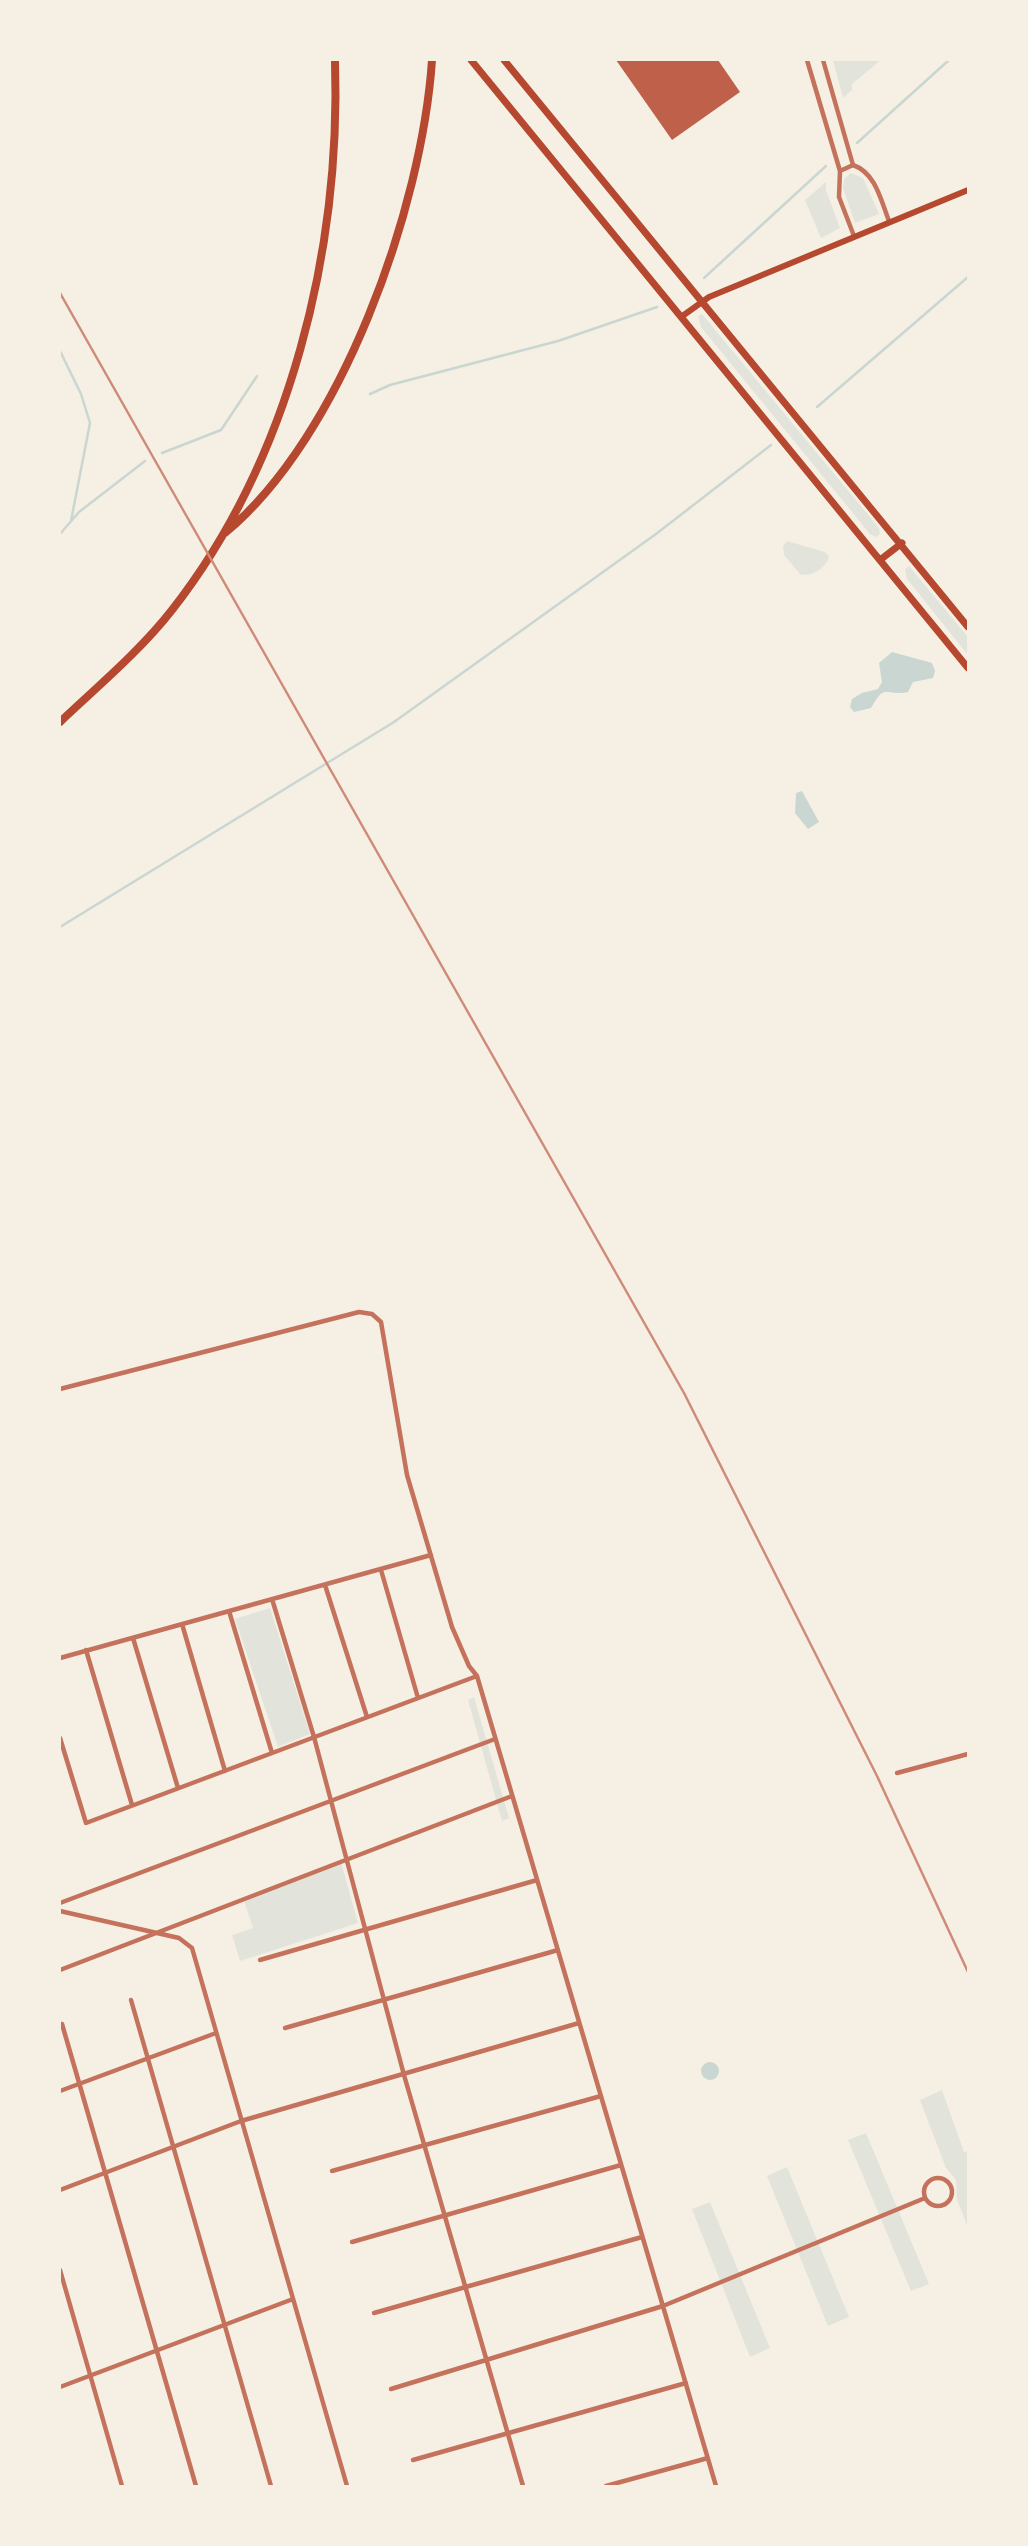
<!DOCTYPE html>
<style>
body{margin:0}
#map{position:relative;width:1028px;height:2546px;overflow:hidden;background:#f6efe4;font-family:Signika,sans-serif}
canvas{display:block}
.frame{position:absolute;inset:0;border:61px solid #f6efe4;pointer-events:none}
</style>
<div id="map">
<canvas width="1028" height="2546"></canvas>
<div class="frame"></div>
</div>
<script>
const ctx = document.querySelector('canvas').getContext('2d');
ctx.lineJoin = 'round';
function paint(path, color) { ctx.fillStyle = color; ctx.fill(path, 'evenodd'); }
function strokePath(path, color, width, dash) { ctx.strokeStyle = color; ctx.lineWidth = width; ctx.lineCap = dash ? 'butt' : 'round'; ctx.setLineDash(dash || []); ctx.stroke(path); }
const green = new Path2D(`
 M 833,60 L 881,60 L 852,84 L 852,90 L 843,98 Z
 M 851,173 L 863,178 L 879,214 L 855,223 L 843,188 L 844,179 Z
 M 826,182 L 826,190 L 840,228 L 821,238 L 805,200 Z
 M 702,314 L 879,528 L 880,534 L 876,537 L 870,534 L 701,327 L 698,316 Z
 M 787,541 L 825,552 L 829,556 C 827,567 811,578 800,574 L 784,555 L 783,547 Z
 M 909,566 L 968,637 L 968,655 L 907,579 L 905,569 Z
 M 270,1608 L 310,1734 L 278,1747 L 235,1619 Z
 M 474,1697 L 509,1818 L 502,1821 L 468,1700 Z
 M 341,1862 L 358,1923 L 240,1961 L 232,1935 L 253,1928 L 244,1901 Z
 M 942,2090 L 964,2152 L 968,2151 L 968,2227 L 957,2200 L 956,2180 L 946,2168 L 920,2100 Z
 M 866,2133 L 929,2284 L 911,2291 L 848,2140 Z
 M 787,2167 L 849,2317 L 828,2326 L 767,2176 Z
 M 710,2202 L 770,2348 L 750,2357 L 692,2209 Z`);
const water = new Path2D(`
 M 892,652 L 932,663 L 935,671 L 933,678 L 913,682 L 908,692 C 885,697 886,681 871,708 L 854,712 L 850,707 L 852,699 L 862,693 L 878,689 L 882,682 L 879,663 Z
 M 802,791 L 819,822 L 808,829 L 795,813 L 796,793 Z
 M701 2071a9 9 0 1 1 18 0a9 9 0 1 1-18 0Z`);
const stream = new Path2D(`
 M 857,143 L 949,60
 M 704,278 L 826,166
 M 60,351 L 81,394 L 90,423 L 71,521
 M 370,394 L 390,385 L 558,341 L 657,307
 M 817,407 L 968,277
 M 162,453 L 221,430 L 257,376
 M 60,534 L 79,512 L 145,461
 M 60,927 L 394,722 L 656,534 L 771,445`);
const building = new Path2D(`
 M 616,60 L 718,60 L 740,92 L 672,140 Z`);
const minor = new Path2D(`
 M 807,60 L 840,171
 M 823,60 L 853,165
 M 854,236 L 839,197 L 840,171 L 853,165 C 876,173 881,201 889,221
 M 60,1389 L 359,1312 L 372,1314 L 381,1322 L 407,1475 L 452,1627 L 469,1666 L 477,1676 L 716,2486
 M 381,1570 L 418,1698
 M 325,1585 L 367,1717
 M 272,1599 L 314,1737 L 404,2075 L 523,2486
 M 229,1611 L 272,1753
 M 182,1624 L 225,1771
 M 133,1638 L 178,1788
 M 86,1650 L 132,1805
 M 60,1658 L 431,1555
 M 60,1738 L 86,1823 L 477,1676
 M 897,1773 L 968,1754
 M 60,1903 L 495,1739
 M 60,1911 L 179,1938 L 192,1948 L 347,2486
 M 260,1960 L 537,1880
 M 60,1970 L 512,1796
 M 131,2000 L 271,2486
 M 62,2024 L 196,2486
 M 285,2028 L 558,1950
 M 60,2091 L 216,2033
 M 332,2171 L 601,2096
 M924 2192a14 14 0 1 1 28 0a14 14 0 1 1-28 0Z
 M 60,2190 L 241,2121 L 579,2023
 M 352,2242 L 621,2165
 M 60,2270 L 122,2486
 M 374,2313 L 642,2237
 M 60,2387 L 293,2299
 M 391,2389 L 663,2306 L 925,2198
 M 413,2460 L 686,2383
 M 606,2486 L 708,2458`);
const secondary = new Path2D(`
 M 681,317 L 709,297 L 968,190`);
const primary = new Path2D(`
 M 471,60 L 968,668
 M 504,60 L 968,627
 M 880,560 L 902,543`);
const motorway = new Path2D(`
 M 225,533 C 342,436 422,208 432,60
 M 60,722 C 98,686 140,651 172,610 C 291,458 341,249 335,60`);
const rail = new Path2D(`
 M 60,293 L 684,1393 L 877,1776 L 968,1972`);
paint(green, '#e2e4dc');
paint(water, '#c9d6d2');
strokePath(stream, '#c9d6d2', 2.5);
paint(building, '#bf614a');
strokePath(minor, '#c5725c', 4.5);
strokePath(secondary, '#b5482f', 6);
strokePath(primary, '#b5482f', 7);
strokePath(motorway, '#b5482f', 8);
strokePath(rail, '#cf8b77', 2.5);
</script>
